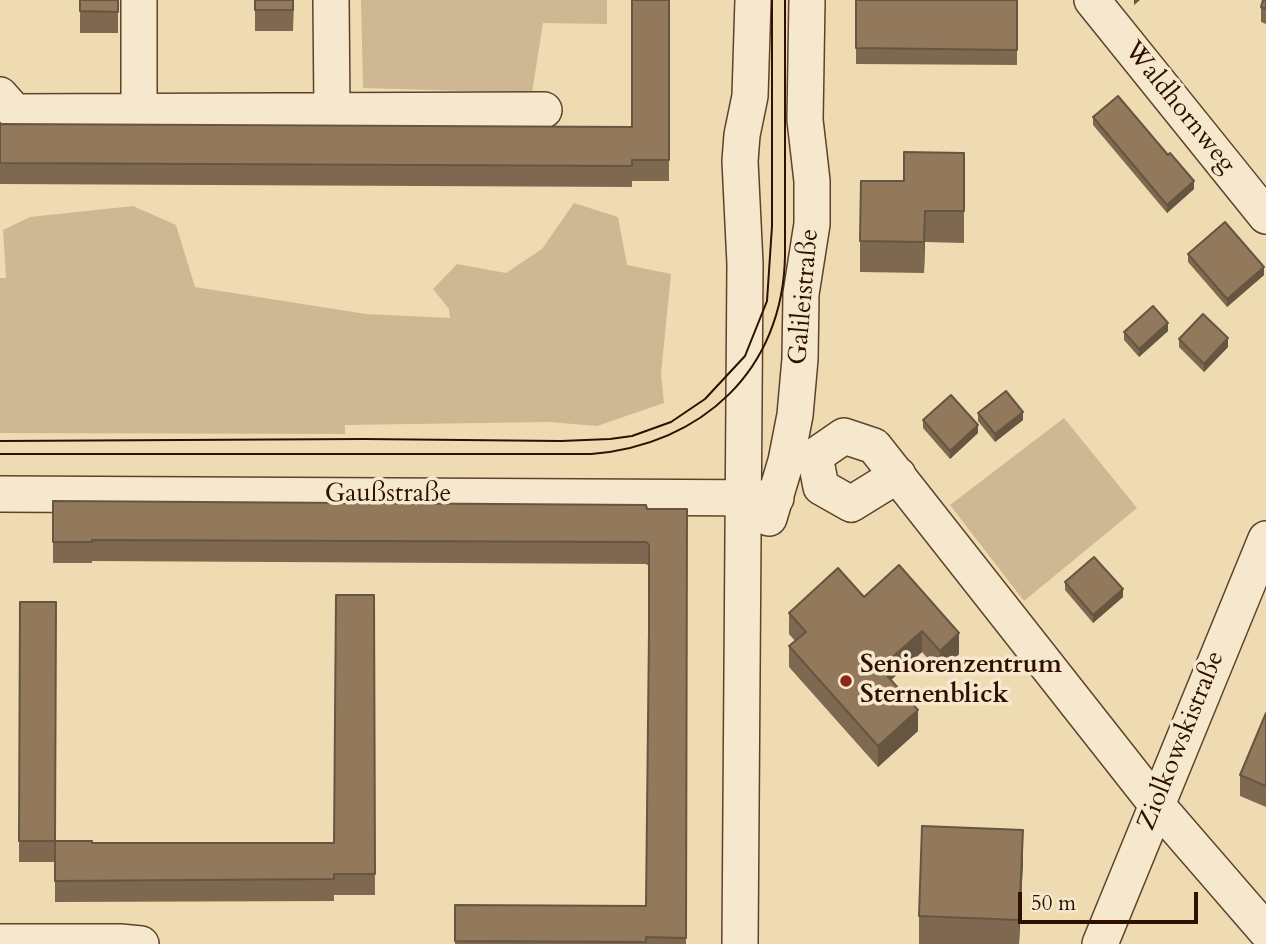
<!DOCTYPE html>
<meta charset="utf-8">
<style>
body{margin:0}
#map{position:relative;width:1266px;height:944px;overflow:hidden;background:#efdbb1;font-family:Cardo,serif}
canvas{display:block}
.scale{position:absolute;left:1018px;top:892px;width:180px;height:32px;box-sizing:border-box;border:4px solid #2e0f00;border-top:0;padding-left:9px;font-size:21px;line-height:24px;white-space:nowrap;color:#2e0f00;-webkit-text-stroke:5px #f5e8cc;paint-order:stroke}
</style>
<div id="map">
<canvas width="1266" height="944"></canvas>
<div class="scale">50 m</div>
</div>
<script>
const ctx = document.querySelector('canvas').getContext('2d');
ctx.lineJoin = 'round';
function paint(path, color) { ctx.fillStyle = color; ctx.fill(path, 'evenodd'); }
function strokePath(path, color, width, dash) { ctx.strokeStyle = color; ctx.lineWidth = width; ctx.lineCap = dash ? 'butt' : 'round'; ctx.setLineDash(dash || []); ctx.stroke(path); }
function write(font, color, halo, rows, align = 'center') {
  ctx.font = font + ' Cardo,serif'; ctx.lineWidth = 7; ctx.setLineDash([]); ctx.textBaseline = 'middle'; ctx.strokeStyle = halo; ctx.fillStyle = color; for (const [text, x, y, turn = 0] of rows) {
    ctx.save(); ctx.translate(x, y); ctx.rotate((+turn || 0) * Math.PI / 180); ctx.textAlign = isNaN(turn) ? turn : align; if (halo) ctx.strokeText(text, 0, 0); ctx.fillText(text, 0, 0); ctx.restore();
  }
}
const green = new Path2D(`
 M 361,0 L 607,0 L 607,24 L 543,23 L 532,93 L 363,88 Z
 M 574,203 L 618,217 L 627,265 L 671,274 L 661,374 L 664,403 L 597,426 L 549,422 L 345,425 L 345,434 L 0,433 L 0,278 L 6,278 L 3,230 L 30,217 L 133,206 L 176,225 L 195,287 L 366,314 L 450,318 L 449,309 L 433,289 L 457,264 L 506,273 L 542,249 Z
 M 1064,418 L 1137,508 L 1024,601 L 950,505 Z`);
const minor = new Path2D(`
 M 139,0 L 139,111
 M 331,0 L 332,111
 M 1092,0 L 1266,216
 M 0,95 L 15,112 L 544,110
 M 898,475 L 851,504 L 821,487 L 815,456 L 844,436 L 874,446 L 1156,804 L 1266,931
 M 0,494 L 776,498
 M 769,518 L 786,461 L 795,415 L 800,359 L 801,294 L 812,224 L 812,181 L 805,120 L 807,0
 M 0,942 L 120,942 L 141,944
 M 740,944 L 745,264 L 740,161 L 742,135 L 750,96 L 753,0
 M 1100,944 L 1266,539`);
const tram = new Path2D(`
 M 0,441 L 363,439 L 561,441 L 610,439 L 632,436 L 671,422 L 705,399 L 745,356 L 767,301 L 772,226 L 772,0
 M 0,454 L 591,454 C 702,445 783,370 785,256 L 785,0`);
const wall = new Path2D(`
 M 80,0 L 118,0 L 118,33 L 80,33 Z
 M 255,0 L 294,0 L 293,31 L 255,31 Z
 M 669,0 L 669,181 L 632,181 L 632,187 L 0,184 L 0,124 L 632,127 Z
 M 856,0 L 1017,0 L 1017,65 L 856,64 Z
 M 1266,0 L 1266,24 L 1261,22 L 1261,7 Z
 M 1093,117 L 1194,189 L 1167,213 L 1093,125 Z
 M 964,153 L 964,243 L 925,242 L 924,273 L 860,272 L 860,241 L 904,181 Z
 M 1188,254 L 1264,275 L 1227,307 L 1188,262 Z
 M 1168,331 L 1139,357 L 1124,340 L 1124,332 Z
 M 1179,339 L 1228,347 L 1204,372 L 1179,347 Z
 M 978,413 L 1023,420 L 995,442 L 978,421 Z
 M 923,420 L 978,433 L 950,459 L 923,428 Z
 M 53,501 L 687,509 L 686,944 L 455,944 L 455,905 L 646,906 L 649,634 L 649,566 L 646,564 L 92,561 L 92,563 L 53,563 Z
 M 899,565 L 959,654 L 940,672 L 922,652 L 891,680 L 918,731 L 878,767 L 789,667 L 789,646 L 795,641 L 789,634 L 789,613 L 864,597 Z
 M 1065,582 L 1123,597 L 1093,623 L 1065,590 Z
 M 374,595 L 375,895 L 334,895 L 334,901 L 55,902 L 55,862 L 19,862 L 20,602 L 55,841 L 92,843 L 334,843 Z
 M 1266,713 L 1266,807 L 1240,796 L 1240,775 Z
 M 1023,861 L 1019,944 L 919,944 L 919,916 Z`);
const shadedWall = new Path2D(`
 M 1134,0 L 1140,0 L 1134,5 Z
 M 1194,181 L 1194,189 L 1167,213 L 1167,205 Z
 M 925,211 L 925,242 L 924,273 L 924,242 Z
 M 1264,267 L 1264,275 L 1227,307 L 1227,299 Z
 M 1168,323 L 1168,331 L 1139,357 L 1139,349 Z
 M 1228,338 L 1228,347 L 1204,372 L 1204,364 Z
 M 1023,412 L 1023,420 L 995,442 L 995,434 Z
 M 978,425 L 978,433 L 950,459 L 950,451 Z
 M 1123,589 L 1123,597 L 1093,623 L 1093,615 Z
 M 922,631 L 922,652 L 880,690 L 880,668 Z
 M 959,633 L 959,654 L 940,672 L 940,651 Z
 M 918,710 L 918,731 L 878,767 L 878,746 Z
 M 1023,830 L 1023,861 L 1019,944 L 1019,920 Z`);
const building = new Path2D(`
 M 80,0 L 118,0 L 118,12 L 80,11 Z
 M 255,0 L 293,0 L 293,10 L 255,10 Z
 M 632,0 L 669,0 L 669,160 L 632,160 L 632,166 L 0,163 L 0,124 L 632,127 Z
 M 856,0 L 1017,0 L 1017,50 L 856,48 Z
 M 1263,0 L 1266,0 L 1266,9 L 1261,7 Z
 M 1118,96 L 1168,155 L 1170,153 L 1194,181 L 1167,205 L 1093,117 Z
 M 904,152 L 964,153 L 964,211 L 925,211 L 924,242 L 860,241 L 861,181 L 904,181 Z
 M 1225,222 L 1264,267 L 1227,299 L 1188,254 Z
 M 1153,306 L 1168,323 L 1139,349 L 1124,332 Z
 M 1203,314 L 1228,338 L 1204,364 L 1179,339 Z
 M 1006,391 L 1023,412 L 995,434 L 978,413 Z
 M 951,395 L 978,425 L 950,451 L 923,420 Z
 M 53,501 L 646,505 L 647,509 L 687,509 L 686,938 L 646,937 L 646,942 L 455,941 L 455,905 L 646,906 L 649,631 L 649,545 L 646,542 L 92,540 L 92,542 L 53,542 Z
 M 1094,557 L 1123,589 L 1093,615 L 1065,582 Z
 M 899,565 L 959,633 L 940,651 L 922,631 L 880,668 L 918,710 L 878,746 L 789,646 L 806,632 L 789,613 L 838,568 L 864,597 Z
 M 336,595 L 374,595 L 375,874 L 334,874 L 334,879 L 55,881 L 55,841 L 92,841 L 92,843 L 334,843 Z
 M 20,602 L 56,602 L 55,841 L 19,841 Z
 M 1266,713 L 1266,786 L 1240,775 Z
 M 922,826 L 1023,830 L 1019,920 L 919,916 Z`);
const markers = [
 [846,681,7,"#8f2418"]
];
const streetNames = [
 ["Waldhornweg",1179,108,51],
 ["Galileistraße",805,297,-85],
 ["Gaußstraße",388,495],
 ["Ziolkowskistraße",1182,741,-68]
];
const poiNames = [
 ["Seniorenzentrum",860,666],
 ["Sternenblick",860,696]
];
paint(green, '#ceb893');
strokePath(minor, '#5e422c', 38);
strokePath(minor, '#f5e8cc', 35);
strokePath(tram, '#2e0f00', 2);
paint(wall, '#7e684f');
paint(shadedWall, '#665540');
paint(building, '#92795c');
strokePath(building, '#665540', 2);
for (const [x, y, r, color] of markers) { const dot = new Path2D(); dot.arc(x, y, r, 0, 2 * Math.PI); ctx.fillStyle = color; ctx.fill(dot); strokePath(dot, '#f5e8cc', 2.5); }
write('26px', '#2e0f00', '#f5e8cc', streetNames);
write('bold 26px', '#2e0f00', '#f5e8cc', poiNames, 'left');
</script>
